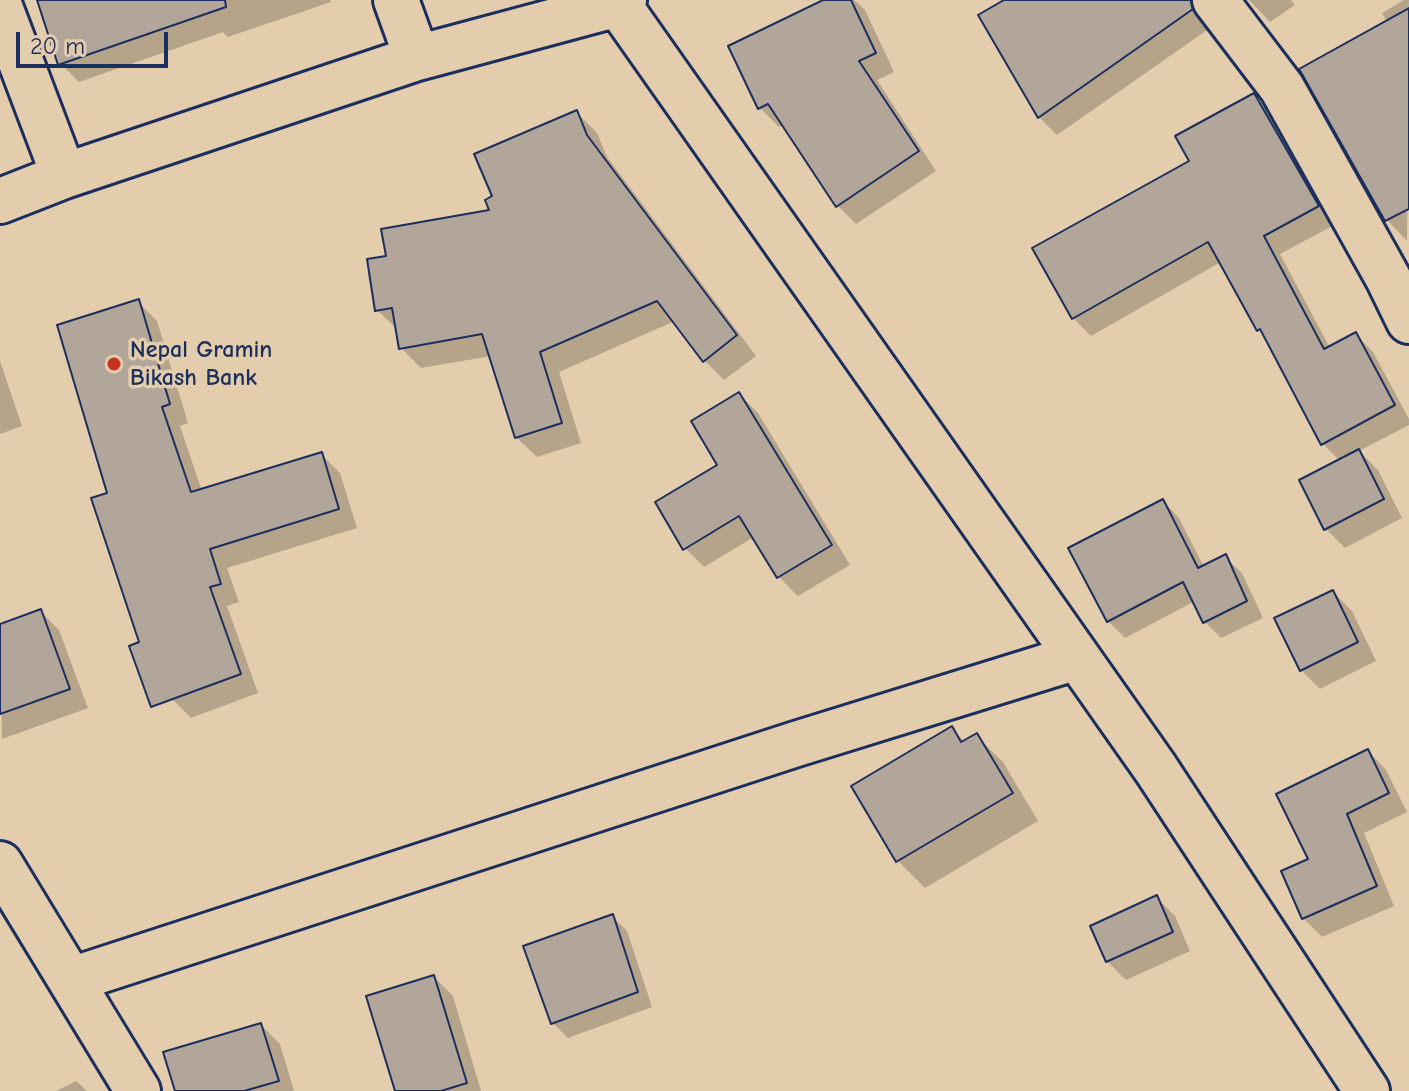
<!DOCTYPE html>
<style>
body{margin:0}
#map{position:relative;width:1409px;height:1091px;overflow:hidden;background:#e4cdad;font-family:"Comic Neue",sans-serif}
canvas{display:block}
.scale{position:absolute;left:16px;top:32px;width:152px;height:36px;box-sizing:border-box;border:4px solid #1b2f5e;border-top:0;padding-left:10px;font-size:24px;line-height:28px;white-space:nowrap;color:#1b2f5e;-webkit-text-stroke:6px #e4cdad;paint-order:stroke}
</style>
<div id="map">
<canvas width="1409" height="1091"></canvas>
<div class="scale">20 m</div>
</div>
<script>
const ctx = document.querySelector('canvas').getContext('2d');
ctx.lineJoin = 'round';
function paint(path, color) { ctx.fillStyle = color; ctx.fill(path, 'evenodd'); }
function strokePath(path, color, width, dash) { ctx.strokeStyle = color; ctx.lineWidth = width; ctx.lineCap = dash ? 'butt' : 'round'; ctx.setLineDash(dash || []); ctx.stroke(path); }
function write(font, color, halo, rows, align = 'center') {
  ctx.font = font + ' "Comic Neue",sans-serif'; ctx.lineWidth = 7; ctx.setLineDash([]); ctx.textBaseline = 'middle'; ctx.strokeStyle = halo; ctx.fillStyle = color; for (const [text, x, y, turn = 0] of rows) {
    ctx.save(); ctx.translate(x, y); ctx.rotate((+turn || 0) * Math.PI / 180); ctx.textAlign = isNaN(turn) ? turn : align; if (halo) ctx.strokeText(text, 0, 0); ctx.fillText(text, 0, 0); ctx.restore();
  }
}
const shadow = new Path2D(`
 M 39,0 L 330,0 L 331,2 L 228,37 L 223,32 L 79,82 L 60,63 Z
 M 828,0 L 854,0 L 865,10 L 894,72 L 877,80 L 936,171 L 856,224 L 837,205 L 784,125 L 779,127 L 760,108 Z
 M 1008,0 L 1217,0 L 1210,28 L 1057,135 L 1039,117 Z
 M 1249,0 L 1291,0 L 1295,5 L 1270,22 Z
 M 1404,0 L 1409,0 L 1407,241 L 1387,220 L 1387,22 L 1382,13 Z
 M 1254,95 L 1272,113 L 1336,224 L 1280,254 L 1330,348 L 1355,334 L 1373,352 L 1409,419 L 1409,425 L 1359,451 L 1378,470 L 1402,518 L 1345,548 L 1326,529 L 1340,461 L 1322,443 L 1268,339 L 1259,330 L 1221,262 L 1091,336 L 1073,318 L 1192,161 Z
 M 577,113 L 597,133 L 607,157 L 756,356 L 724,380 L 704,360 L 675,321 L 559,372 L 581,443 L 537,457 L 516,437 L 491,356 L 421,368 L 401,348 L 398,330 L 377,310 L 388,258 L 492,212 L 494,197 Z
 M 138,302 L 157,321 L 188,423 L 180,426 L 202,491 L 321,454 L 340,473 L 357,528 L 227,568 L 239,602 L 227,606 L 258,693 L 191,718 L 172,699 Z
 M 0,361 L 22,426 L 0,434 Z
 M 739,394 L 758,413 L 850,565 L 798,596 L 779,577 L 754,537 L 704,567 L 685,548 L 720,465 Z
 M 1163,501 L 1179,518 L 1204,567 L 1225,557 L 1242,573 L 1263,618 L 1221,638 L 1205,622 L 1195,601 L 1125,638 L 1108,621 Z
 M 1333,592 L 1352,611 L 1376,661 L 1320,689 L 1301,670 Z
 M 40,611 L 59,630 L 88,708 L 2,739 L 0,626 Z
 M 952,729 L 965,742 L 976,736 L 1003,762 L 1038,821 L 925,888 L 898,861 L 854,787 Z
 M 1368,751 L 1386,770 L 1407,812 L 1364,833 L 1394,906 L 1322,937 L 1303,918 L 1311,860 Z
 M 1156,897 L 1175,916 L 1190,951 L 1126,980 L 1107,961 Z
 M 612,916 L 627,931 L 652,1007 L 568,1038 L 553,1023 Z
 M 434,977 L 453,996 L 481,1091 L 397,1091 Z
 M 261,1025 L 280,1044 L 294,1091 L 177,1091 Z
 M 76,1081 L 87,1091 L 56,1091 Z`);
const building = new Path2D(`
 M 37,0 L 225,0 L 226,7 L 58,65 Z
 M 823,0 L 851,0 L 876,53 L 859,61 L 919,151 L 836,207 L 768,104 L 758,109 L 728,46 Z
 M 1004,0 L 1191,0 L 1193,9 L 1038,118 L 978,15 Z
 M 1409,8 L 1409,209 L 1385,221 L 1299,69 Z
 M 1254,93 L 1319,206 L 1264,236 L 1324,349 L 1356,332 L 1395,405 L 1321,445 L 1260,329 L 1257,331 L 1208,242 L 1072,319 L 1032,248 L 1189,161 L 1175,136 Z
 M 577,110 L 587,135 L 737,335 L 703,362 L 657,301 L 540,352 L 562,423 L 515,438 L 482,334 L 399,349 L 392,308 L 375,311 L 367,259 L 386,256 L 381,229 L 489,210 L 485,200 L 492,196 L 474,154 Z
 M 139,299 L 170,404 L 162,407 L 191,492 L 322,452 L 339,509 L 210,549 L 221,584 L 210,587 L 241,674 L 151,707 L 129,646 L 139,642 L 91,498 L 107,493 L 57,325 Z
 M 739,392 L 832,545 L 777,578 L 739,516 L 683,550 L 655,502 L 717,465 L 691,421 Z
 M 1359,449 L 1384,499 L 1324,530 L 1299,480 Z
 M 1163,499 L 1198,568 L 1226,554 L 1247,601 L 1203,623 L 1183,582 L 1107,622 L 1068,548 Z
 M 1333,590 L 1358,642 L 1300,671 L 1274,618 Z
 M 41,609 L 70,689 L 0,714 L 0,624 Z
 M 952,726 L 961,742 L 977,733 L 1013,793 L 896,862 L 851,786 Z
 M 1368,749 L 1389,793 L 1347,814 L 1377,886 L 1302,919 L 1281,871 L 1308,859 L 1276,794 Z
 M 1157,895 L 1173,932 L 1106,962 L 1090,926 Z
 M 613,914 L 638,992 L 551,1024 L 523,946 Z
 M 434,975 L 467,1083 L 441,1091 L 395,1091 L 366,996 Z
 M 261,1023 L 279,1081 L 244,1091 L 175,1091 L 163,1052 Z`);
const street = new Path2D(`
 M 396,0 L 417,58
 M 1215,0 L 1282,88 L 1388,278 L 1409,321
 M 618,4 L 1156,769 L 1367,1091
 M 0,7 L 64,176
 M 0,201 L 64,176 L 417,58 L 618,4 L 624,0
 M 0,864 L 138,1091
 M 71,980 L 796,744 L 1077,657`);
const markers = [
 [114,364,8,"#c8321e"]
];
const poiNames = [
 ["Nepal Gramin",130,350],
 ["Bikash Bank",130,378]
];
paint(shadow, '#0003');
paint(building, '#b2a599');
strokePath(building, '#1b2f5e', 2);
strokePath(street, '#1b2f5e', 50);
strokePath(street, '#e4cdad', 44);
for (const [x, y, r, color] of markers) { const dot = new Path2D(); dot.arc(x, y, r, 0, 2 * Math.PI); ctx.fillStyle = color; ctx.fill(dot); strokePath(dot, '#e4cdad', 3); }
write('bold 24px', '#1b2f5e', '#e4cdad', poiNames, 'left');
</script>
